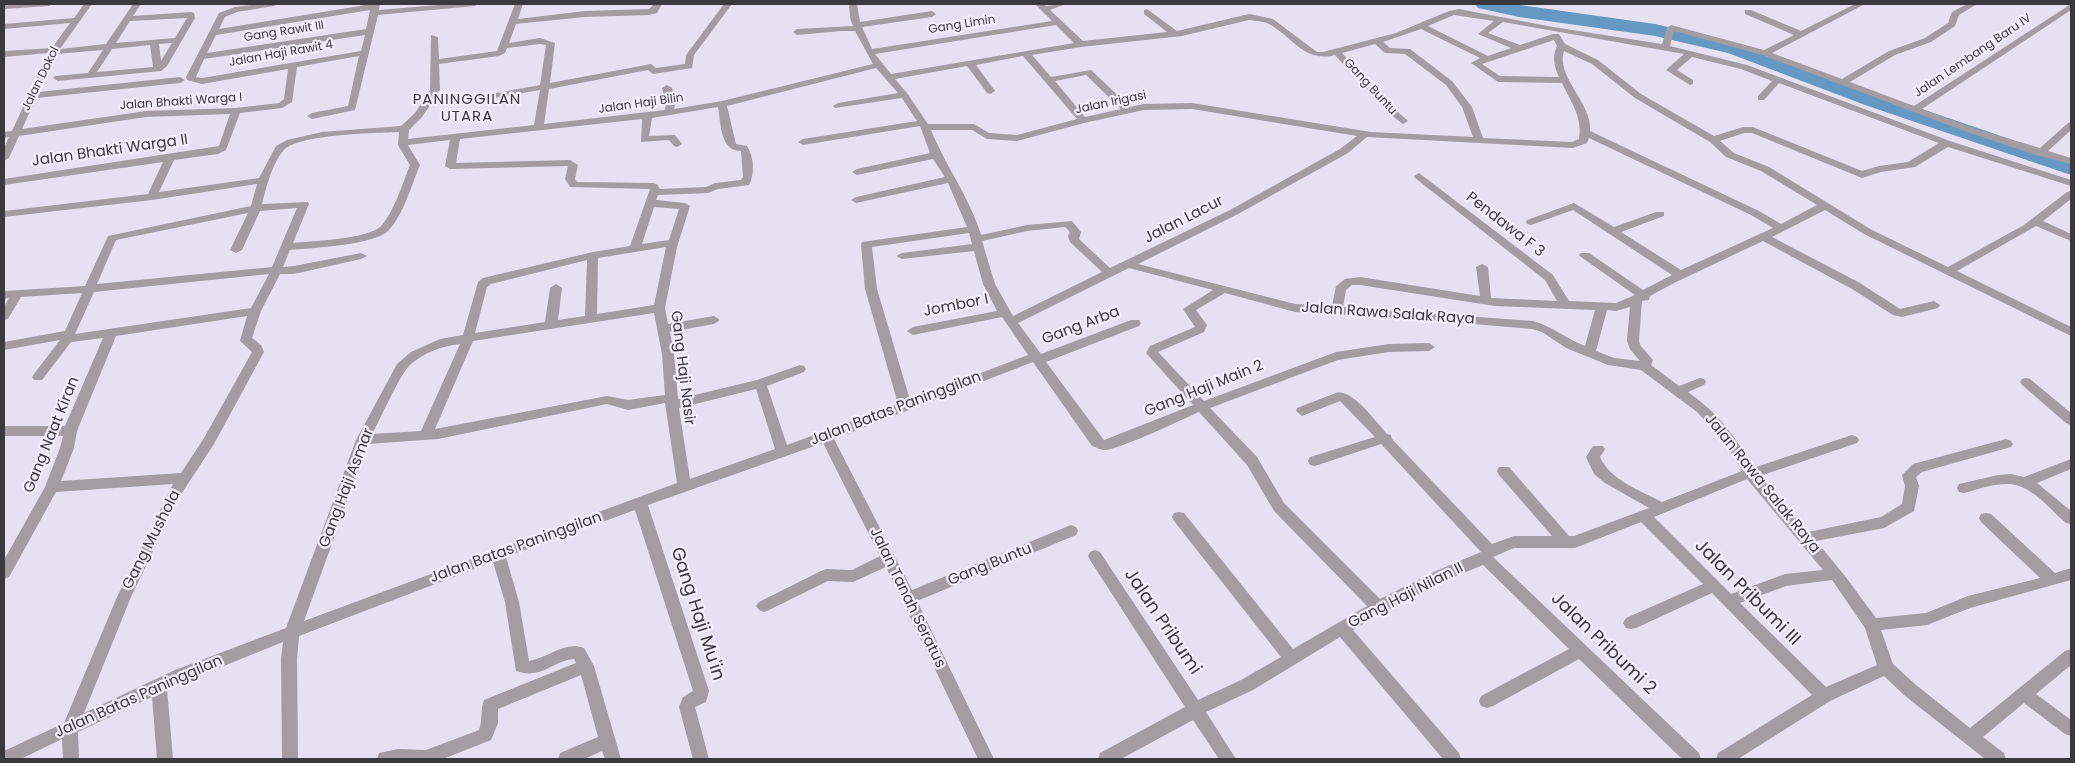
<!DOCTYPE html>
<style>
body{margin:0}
#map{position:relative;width:2075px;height:763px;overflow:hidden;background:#e6e0f3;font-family:Poppins,sans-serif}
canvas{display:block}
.frame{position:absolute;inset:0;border:5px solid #3b3940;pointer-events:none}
</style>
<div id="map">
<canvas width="2075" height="763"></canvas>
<div class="frame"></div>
</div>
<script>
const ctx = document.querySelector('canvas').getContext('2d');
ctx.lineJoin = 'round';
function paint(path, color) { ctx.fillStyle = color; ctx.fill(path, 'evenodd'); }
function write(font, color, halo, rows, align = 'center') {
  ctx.font = font + ' Poppins,sans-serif'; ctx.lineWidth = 4.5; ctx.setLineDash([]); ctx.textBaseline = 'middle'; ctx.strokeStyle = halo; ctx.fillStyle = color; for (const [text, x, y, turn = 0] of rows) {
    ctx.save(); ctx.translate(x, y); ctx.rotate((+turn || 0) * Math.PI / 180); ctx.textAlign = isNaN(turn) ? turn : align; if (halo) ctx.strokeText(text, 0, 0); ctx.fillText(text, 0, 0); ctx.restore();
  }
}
const river = new Path2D(`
 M 1475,4 L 1513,4 L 1655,24 L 1741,44 L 1881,95 L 2071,160 L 2071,175 L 1865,105 L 1728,53 L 1655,36 L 1519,17 L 1478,8 Z`);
const minor = new Path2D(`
 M 53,4 L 49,6 L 4,9 L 4,5 Z
 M 84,4 L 92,4 L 60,49 L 106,44 L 133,4 L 141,4 L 133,16 L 191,12 L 194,13 L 195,18 L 167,66 L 161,71 L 58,81 L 53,78 L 55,76 L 88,73 L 103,50 L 56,54 L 39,92 L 180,77 L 185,80 L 180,83 L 36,98 L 22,129 L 146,111 L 236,108 L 279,103 L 284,99 L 288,69 L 202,84 L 187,80 L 186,77 L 219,13 L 235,7 L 259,4 L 278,4 L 274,6 L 237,12 L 225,17 L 219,29 L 372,4 L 380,4 L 379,10 L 450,4 L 479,4 L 475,6 L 378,15 L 355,110 L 312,119 L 307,116 L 312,113 L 348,106 L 359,56 L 297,67 L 292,102 L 282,108 L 240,113 L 226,150 L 218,154 L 174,160 L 159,192 L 259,178 L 276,146 L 287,140 L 322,132 L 401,126 L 415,113 L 430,90 L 431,35 L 438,37 L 439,59 L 497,51 L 515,4 L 523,4 L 518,19 L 585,11 L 649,9 L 654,4 L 662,4 L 657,13 L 649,15 L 585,17 L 516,24 L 509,43 L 540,38 L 555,43 L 550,83 L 651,64 L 656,68 L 685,64 L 686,55 L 724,4 L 732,4 L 694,55 L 692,68 L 653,74 L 648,70 L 549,89 L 544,124 L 665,110 L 666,102 L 662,88 L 667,85 L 672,88 L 676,102 L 674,109 L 722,101 L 873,64 L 855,31 L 841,31 L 797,35 L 793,32 L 797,29 L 853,26 L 850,18 L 849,4 L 857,4 L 860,22 L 932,11 L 936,14 L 932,17 L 862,27 L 872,49 L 1052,21 L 1035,4 L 1044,4 L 1046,6 L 1066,4 L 1050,10 L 1083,41 L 1167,32 L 1144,14 L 1144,10 L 1147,9 L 1177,31 L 1249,14 L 1273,19 L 1317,52 L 1323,52 L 1396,33 L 1449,11 L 1459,9 L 1553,27 L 1662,44 L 1667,28 L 1671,25 L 1764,50 L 1794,35 L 1745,14 L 1745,10 L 1751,10 L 1801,31 L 1855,4 L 1865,4 L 1772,53 L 1842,79 L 1889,51 L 1925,38 L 1948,23 L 1952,12 L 1967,4 L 1977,4 L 1959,15 L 1955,26 L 1931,42 L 1895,55 L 1850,82 L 1914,106 L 2071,4 L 2071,10 L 1922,109 L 1973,128 L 2040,148 L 2068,123 L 2071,122 L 2071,130 L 2048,151 L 2071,158 L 2071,164 L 2036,155 L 1967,132 L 1762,55 L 1674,31 L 1670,46 L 1747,65 L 1950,141 L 2071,180 L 2071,186 L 1948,147 L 1915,167 L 1881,172 L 1862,178 L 1752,133 L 1744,133 L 1720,141 L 1734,153 L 1769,167 L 1872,230 L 1948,267 L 2024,225 L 2067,192 L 2071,191 L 2071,199 L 2043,221 L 2071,234 L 2071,241 L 2036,226 L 1957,271 L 2071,327 L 2071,336 L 1864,234 L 1825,210 L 1772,237 L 1860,283 L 1900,309 L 1934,301 L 1940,305 L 1938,308 L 1902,317 L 1893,315 L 1852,289 L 1763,241 L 1674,283 L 1650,296 L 1649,300 L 1642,301 L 1639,341 L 1640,345 L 1653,360 L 1651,365 L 1679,386 L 1700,378 L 1704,379 L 1706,382 L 1704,385 L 1688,392 C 1720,415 1734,434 1753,468 L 1852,435 L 1857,437 L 1859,440 L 1857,443 L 1760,476 L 1808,532 L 1881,517 L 1902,504 L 1905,486 L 1902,475 L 1913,464 L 2006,439 L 2011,441 L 2013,444 L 2011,447 L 1922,472 L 1916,477 L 1919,486 L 1914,511 L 1884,528 L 1816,541 L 1845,576 L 1876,618 L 1926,613 L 1968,596 L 2040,578 L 1981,522 L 1979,518 L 1981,514 L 1986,513 L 1991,514 L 2055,573 L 2071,568 L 2071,580 L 1970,608 L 1927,625 L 1881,630 L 1893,664 L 1916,685 L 1970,728 L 2065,651 L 2071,649 L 2071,665 L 2036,694 L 2071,720 L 2071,736 L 2065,734 L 2024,703 L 1983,737 L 2004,753 L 2006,759 L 1985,759 L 1904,695 L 1884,676 L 1830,701 L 1738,759 L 1716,759 L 1718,753 L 1812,695 L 1712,593 L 1636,628 L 1631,629 L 1626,628 L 1623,623 L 1626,618 L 1703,584 L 1641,522 L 1575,548 L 1514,548 L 1493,557 L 1699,753 L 1701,759 L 1682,759 L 1579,659 L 1493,706 L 1487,708 L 1481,706 L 1479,701 L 1481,696 L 1569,649 L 1483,565 C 1437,583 1395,605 1353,630 L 1459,753 L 1461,759 L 1443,759 L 1340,637 L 1253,690 L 1206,712 L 1236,759 L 1219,759 L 1193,720 L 1121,759 L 1098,759 L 1100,753 L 1185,707 L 1090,560 L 1088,556 L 1090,552 L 1095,550 L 1100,552 L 1198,700 L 1241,680 L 1281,657 L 1174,521 L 1172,517 L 1174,513 L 1179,512 L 1184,513 L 1293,649 L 1367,606 L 1274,511 L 1247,465 L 1199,412 C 1181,420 1119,450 1104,450 C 1100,450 1096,447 1092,446 L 1033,362 L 834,439 L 912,590 L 1066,527 L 1071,525 L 1076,527 L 1078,531 L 1076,535 L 917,601 L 994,759 L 978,759 L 886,567 L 853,582 L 828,581 L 769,610 L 764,612 L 759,610 L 756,606 L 759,602 L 821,571 L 826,569 L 852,570 L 880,556 L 823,443 L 648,505 L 709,691 L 706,702 L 695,707 L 709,759 L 693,759 L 679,707 L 683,697 L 693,691 L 635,510 L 506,557 L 519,602 L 529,661 C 548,658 564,641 584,648 L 594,666 L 621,759 L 605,759 L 602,751 L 584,759 L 558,759 L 560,753 L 598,737 L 581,675 L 498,709 L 498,723 L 491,740 L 443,759 L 377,759 L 379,753 L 398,749 L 426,750 L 479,730 C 483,720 480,709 484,700 L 576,663 L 574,659 C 552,661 541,680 516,671 L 505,602 L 493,562 L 299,636 L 297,659 L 298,759 L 282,759 L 281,659 L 283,642 L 167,689 L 173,759 L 157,759 L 152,697 L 78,732 L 79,759 L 63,759 L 62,739 L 21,759 L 4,759 L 4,751 L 64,723 L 117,597 L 173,484 L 56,492 L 9,577 L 4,579 L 4,560 L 45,487 L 60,448 L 63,436 L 4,436 L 4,426 L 65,426 L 103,338 L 71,342 L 42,380 L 34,380 L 32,377 L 34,374 L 60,340 L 4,350 L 4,342 L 65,331 L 82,293 L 21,297 L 8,319 L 4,320 L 4,307 L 9,298 L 4,299 L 4,291 L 85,286 L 108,236 L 251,206 L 257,184 L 152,200 L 4,217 L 4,211 L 148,194 L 163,162 L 4,185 L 4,179 L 219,146 L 230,114 L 146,117 L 19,136 L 9,158 L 4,161 L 4,148 L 9,137 L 4,138 L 4,132 L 12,131 L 48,53 L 4,57 L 4,51 L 52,48 L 70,23 L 4,29 L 4,24 L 74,18 ZM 370,10 L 366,29 L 207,53 L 216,35 ZM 1454,15 L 1494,21 L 1478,34 L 1511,48 L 1488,56 L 1428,26 ZM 187,18 L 175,38 L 116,43 L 130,21 ZM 1249,20 C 1255,21 1263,21 1269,24 C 1293,37 1304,63 1335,55 L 1387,112 L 1403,124 L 1408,121 L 1406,119 L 1393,108 L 1342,53 L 1375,44 L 1385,53 L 1405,54 L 1446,85 L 1462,107 L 1473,137 L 1371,132 L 1192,103 L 1144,104 L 1130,107 L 1091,70 L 1051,77 L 1032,55 L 1081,47 L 1182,36 ZM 1503,22 L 1684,54 L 1666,70 L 1690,85 L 1693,84 L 1693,80 L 1677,70 L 1692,57 L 1741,69 L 1772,81 L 1758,96 L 1758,100 L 1764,100 L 1779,83 L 1939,143 L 1908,162 L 1879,166 L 1862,171 L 1753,127 L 1743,127 L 1714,136 L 1641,94 L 1598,60 L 1565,44 L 1559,34 L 1553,34 L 1520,45 L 1488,33 ZM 1056,25 L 1074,43 L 891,74 L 875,54 ZM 1421,29 L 1480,58 L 1471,63 L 1498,82 L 1562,83 C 1571,102 1583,118 1579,139 L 1572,142 L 1483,138 L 1472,107 L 1452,81 L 1410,49 L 1390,48 L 1383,42 ZM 365,35 L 361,51 L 202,78 L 196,77 L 204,59 ZM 1554,40 L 1557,46 C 1552,57 1554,66 1559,77 L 1500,76 L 1482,64 ZM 172,43 L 161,61 L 159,44 ZM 540,44 L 546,45 L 540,85 C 505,91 470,100 434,98 L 440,90 L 439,64 L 499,56 L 505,53 L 507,48 ZM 150,45 L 153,67 L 97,72 L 112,49 ZM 1564,51 L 1592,64 L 1635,98 L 1710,142 L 1726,157 L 1761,171 L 1817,205 L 1781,224 L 1759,211 L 1590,131 C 1593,104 1555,76 1564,51 ZM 1023,56 L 1077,119 L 1017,135 L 989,133 L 974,124 L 928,124 L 907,93 L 895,79 L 967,66 L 987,93 L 990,94 L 995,91 L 976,65 ZM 876,68 L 898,93 L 838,103 L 833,106 L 835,108 L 902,98 L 917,121 L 803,139 L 798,142 L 803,145 L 920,126 L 930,153 L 857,169 L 852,172 L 857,175 L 933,159 L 945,177 L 856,197 L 851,200 L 856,203 L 948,183 L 967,227 L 862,242 L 861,244 L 865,289 L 898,404 L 787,445 L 767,386 L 804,372 L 806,369 L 804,366 L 800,365 L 757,380 L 678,399 L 674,354 L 670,332 L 714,324 L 720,320 L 714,316 L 668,324 L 665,308 L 677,247 L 690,206 L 685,203 L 656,200 L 658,195 L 708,193 L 718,189 L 749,185 C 755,175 754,156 747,146 L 736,144 L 727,106 ZM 1086,75 L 1121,109 L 1085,117 L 1055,81 ZM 540,90 L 534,125 L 408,139 L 409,130 L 422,117 L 431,104 L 452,105 ZM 718,107 C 721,124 720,151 741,151 L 743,177 L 741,180 L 715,183 L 706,187 L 660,189 L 657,184 L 653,183 L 577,182 L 575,179 L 578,165 L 570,160 L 456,163 L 460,139 L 642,119 L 641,142 L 669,140 L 674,146 L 677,147 L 682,144 L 675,135 L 649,136 L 652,118 ZM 1192,109 L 1357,136 L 1340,149 L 1230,210 L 1110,268 L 1079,239 L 1081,232 L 1072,221 L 1027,225 L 981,235 C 970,198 945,165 931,130 L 972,130 L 987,139 L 1017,141 L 1084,123 L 1144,110 ZM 399,132 L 398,145 L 410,165 C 403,182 393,215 380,227 C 366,239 313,241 293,243 L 309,204 L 308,202 L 262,204 C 266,188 272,164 283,151 C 296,134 376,133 399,132 ZM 1367,137 L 1573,148 L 1587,143 L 1589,138 L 1751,215 L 1773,228 L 1681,270 L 1621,232 L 1664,216 L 1664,212 L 1656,212 L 1614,227 L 1574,203 L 1527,220 L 1526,222 L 1527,224 L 1531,225 L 1573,210 L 1672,275 L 1643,290 L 1589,253 L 1581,253 L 1579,255 L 1581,257 L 1635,295 L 1616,303 L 1569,301 L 1553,275 L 1419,173 L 1414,176 L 1415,178 L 1545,280 L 1557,301 L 1491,298 L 1488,267 L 1482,264 L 1476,267 L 1480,296 L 1360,277 L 1345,279 L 1336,286 L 1332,306 L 1295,304 L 1138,264 L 1238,214 L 1348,153 ZM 450,140 L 445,166 L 450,169 L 568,166 L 565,179 L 570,187 L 650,189 L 630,246 L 593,252 L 483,278 L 478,282 L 463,335 L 440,339 L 411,352 L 397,364 L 356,440 L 286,628 L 175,670 L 84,713 L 131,597 L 178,499 L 214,444 L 264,352 L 261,345 L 252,338 L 261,311 L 280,274 L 294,274 L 361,259 L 367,256 L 361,253 L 294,266 L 283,267 L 290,250 C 311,248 374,245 388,231 C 404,214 411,186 420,165 L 408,145 ZM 654,207 L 679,209 L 669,240 L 642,244 ZM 297,208 L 272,267 L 97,284 L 116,240 L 248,213 L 230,250 L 236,253 L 242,250 L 260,211 ZM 1065,227 L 1070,232 L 1068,236 L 1070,242 L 1102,272 L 1013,316 L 995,284 L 982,241 L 1027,231 ZM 969,233 L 972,244 L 902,253 L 896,256 L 902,259 L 974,251 L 983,284 L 997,311 L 913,327 L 907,331 L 913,335 L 1002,317 L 1028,355 L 910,400 L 877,289 L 872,247 ZM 666,247 L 654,305 L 597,314 L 598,258 ZM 587,260 L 585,316 L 558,320 L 562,288 L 556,284 L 550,288 L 545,322 L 475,333 L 487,287 L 491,284 ZM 1129,268 L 1213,290 L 1183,309 L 1195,327 L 1150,346 L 1146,353 L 1193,405 L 1104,440 L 1046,362 L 1139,326 L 1141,323 L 1139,320 L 1131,320 L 1041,354 L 1018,323 ZM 269,274 L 251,308 L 75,334 L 94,292 ZM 1352,285 L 1360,285 L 1495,306 L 1595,310 L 1585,346 C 1566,339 1552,326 1533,321 L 1343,307 L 1346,290 ZM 1225,293 L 1295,312 L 1403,318 L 1532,329 L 1542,332 L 1566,348 L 1608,365 L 1641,370 L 1697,412 L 1725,442 L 1742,471 L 1662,502 C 1641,491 1610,480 1600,457 L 1605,449 L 1603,446 L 1593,446 L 1586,457 L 1594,474 L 1605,483 L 1649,508 L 1574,536 L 1569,536 L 1509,467 L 1499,467 L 1497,471 L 1499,475 L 1552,536 L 1514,536 L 1492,544 L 1392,439 L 1391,435 L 1387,434 C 1376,422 1352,388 1336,393 L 1297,408 L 1296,411 L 1302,416 L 1340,401 L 1375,437 L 1310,457 L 1308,461 L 1310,465 L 1315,466 L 1381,444 L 1481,552 L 1436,571 L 1380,599 L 1284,503 L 1257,457 L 1210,408 L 1338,360 L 1389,352 L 1429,351 L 1435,347 L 1429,343 L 1389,344 L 1336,352 L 1204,401 L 1158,352 L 1204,332 L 1207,325 L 1196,310 ZM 1630,307 L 1627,341 L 1630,349 L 1640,361 L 1614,358 L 1596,351 L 1607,310 L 1616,311 ZM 654,313 L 662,354 L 665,395 L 628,400 L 607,396 L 435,429 L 473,341 ZM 247,316 L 240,341 L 252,352 L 204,438 L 181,473 L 61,481 L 74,448 L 77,431 L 116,336 ZM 460,344 L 421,431 L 372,434 C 380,420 400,374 410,365 C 423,353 442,346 460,344 ZM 756,389 L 775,449 L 690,479 L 679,408 ZM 665,403 L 677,483 L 304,621 L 368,444 L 438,439 L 607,404 L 628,410 ZM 1747,479 L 1823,570 L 1785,574 L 1731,594 L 1654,517 ZM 1832,580 L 1865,628 L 1877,665 L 1826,687 L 1740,603 L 1786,586 Z
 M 2026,378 L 2030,379 L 2071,413 L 2071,425 L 2066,423 L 2022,385 L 2020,382 L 2022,379 Z
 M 2071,459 L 2071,469 L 2037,483 L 2071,511 L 2071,524 L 2066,523 C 2052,511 2037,492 2019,486 C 2003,480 1980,489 1964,493 L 1959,492 L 1957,488 L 1959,484 L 1998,475 L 2011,474 L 2024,477 Z`);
const farStreetnames = [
 ["Gang Limin",962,25,-9],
 ["Gang Rawit III",284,32,-9],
 ["Jalan Haji Rawit 4",281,54,-10],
 ["Jalan Lembang Baru IV",1973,56,-34],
 ["Jalan Dokol",41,79,-64],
 ["Gang Buntu",1370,87,47],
 ["Jalan Bhakti Warga I",181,102,-4],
 ["Jalan Irigasi",1111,103,-12],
 ["Jalan Haji Bilin",641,104,-8]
];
const farQuarternames = [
 ["PANINGGILAN",467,100],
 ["UTARA",467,117]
];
const streetNames = [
 ["Jalan Bhakti Warga II",110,151,-8],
 ["Jalan Lacur",1184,220,-27],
 ["Pendawa F 3",1505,225,38],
 ["Jombor I",956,306,-11],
 ["Jalan Rawa Salak Raya",1388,314,4],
 ["Gang Arba",1081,326,-21],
 ["Gang Haji Nasir",682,368,83],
 ["Gang Haji Main 2",1204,389,-22],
 ["Jalan Batas Paninggilan",896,409,-21],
 ["Gang Naat Kiran",52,435,-68],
 ["Jalan Rawa Salak Raya",1762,484,51],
 ["Gang Haji Asmar",347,488,-69],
 ["Gang Mushola",152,540,-63],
 ["Jalan Batas Paninggilan",516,548,-20],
 ["Gang Buntu",990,565,-22],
 ["Gang Haji Nilan II",1406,596,-27],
 ["Jalan Tanah Seratus",907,598,64],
 ["Jalan Batas Paninggilan",139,697,-24]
];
const nearStreetnames = [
 ["Jalan Pribumi III",1747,593,45],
 ["Gang Haji Mu'in",697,614,72],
 ["Jalan Pribumi",1162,622,56],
 ["Jalan Pribumi 2",1603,644,44]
];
paint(river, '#6599c3');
paint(minor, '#a39ca2');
write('12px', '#3b3940', '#f2eefd', farStreetnames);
ctx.letterSpacing = '1px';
write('15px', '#3b3940', '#f2eefd', farQuarternames);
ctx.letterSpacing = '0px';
write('15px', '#3b3940', '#f2eefd', streetNames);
write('18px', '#3b3940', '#f2eefd', nearStreetnames);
</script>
